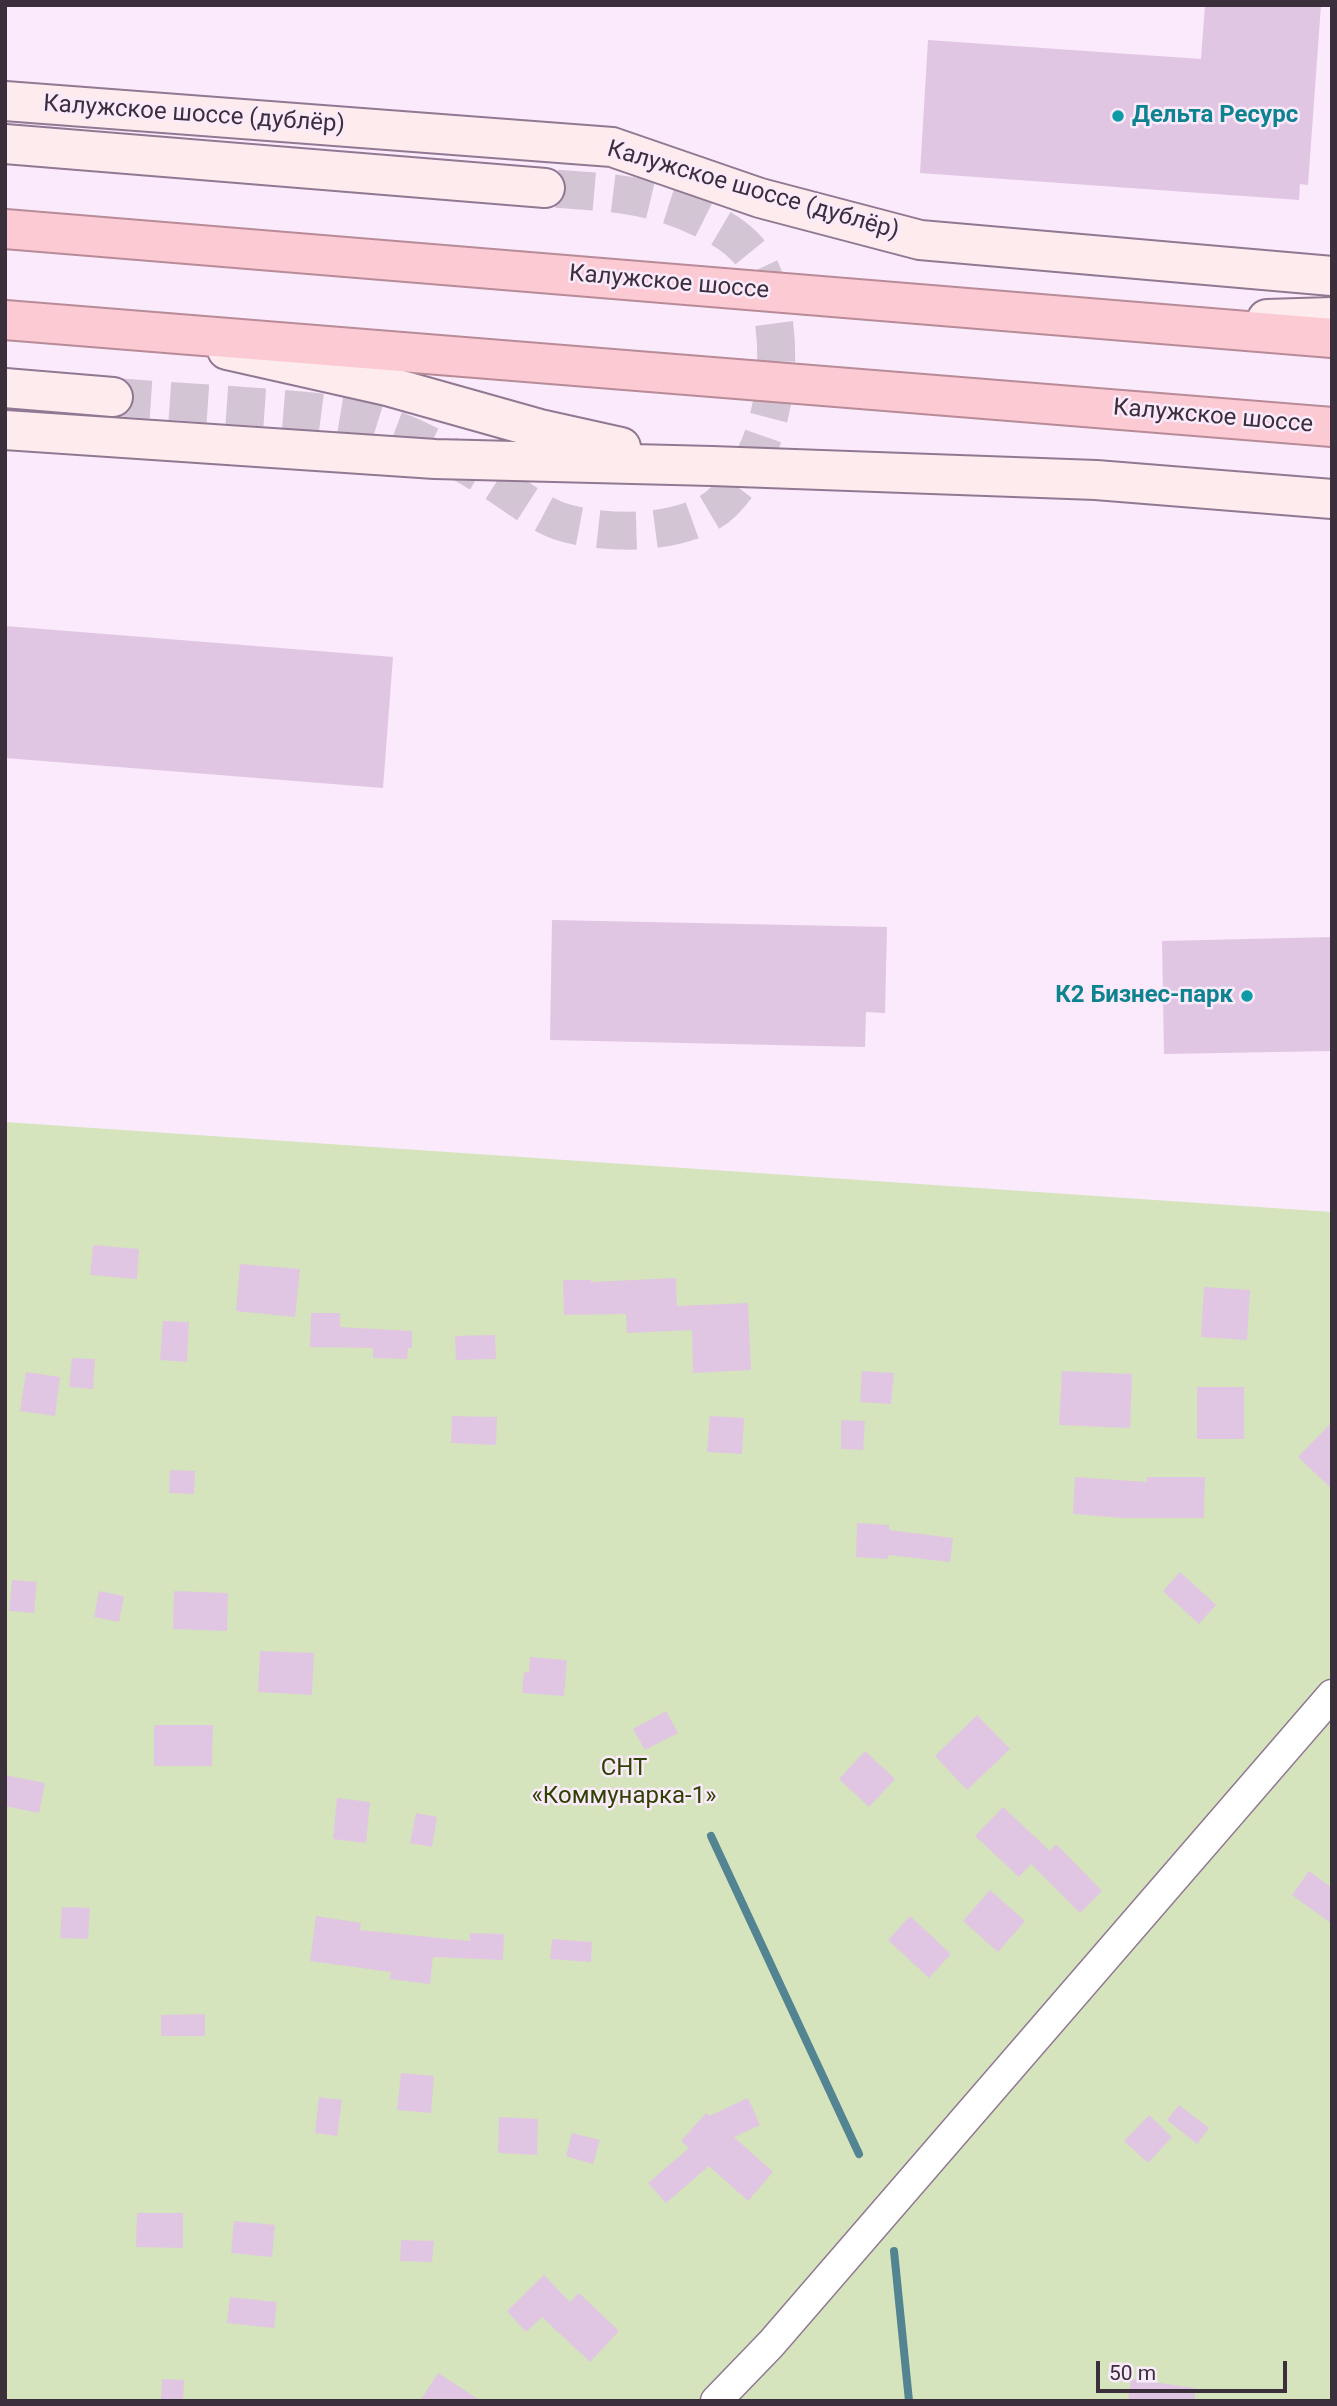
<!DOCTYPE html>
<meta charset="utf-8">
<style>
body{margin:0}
#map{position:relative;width:1337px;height:2406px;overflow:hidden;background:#faeafc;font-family:Roboto,sans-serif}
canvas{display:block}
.frame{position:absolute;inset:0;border:7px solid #3a2f3b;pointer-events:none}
.scale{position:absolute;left:1096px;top:2361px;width:191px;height:32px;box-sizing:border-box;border:4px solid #3a2f3b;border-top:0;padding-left:9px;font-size:21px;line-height:24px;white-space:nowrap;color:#3a2f3b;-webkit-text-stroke:5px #faeafc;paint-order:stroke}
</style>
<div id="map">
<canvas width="1337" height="2406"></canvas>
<div class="frame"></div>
<div class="scale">50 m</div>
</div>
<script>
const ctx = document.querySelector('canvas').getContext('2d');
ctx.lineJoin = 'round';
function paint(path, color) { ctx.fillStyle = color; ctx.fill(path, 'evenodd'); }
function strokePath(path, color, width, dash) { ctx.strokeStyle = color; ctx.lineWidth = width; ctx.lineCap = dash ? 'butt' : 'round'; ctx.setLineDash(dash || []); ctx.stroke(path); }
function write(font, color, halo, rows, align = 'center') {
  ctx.font = font + ' Roboto,sans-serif'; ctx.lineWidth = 5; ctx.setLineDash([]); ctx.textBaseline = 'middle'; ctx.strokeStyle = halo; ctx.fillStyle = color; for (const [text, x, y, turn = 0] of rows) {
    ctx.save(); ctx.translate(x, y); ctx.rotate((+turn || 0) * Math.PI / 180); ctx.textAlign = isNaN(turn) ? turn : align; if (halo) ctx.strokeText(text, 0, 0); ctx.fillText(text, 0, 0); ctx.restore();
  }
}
const green = new Path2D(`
 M 5,1122 L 1332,1212 L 1332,2401 L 5,2401 Z`);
const stream = new Path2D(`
 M 711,1836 L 859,2154
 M 894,2251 L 909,2401`);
const building = new Path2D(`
 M 1205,5 L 1321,5 L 1308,185 L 1300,184 L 1299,200 L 920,173 L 928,40 L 1201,59 Z
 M 5,626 L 393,657 L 383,788 L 5,758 Z
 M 552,920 L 887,927 L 885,1013 L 866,1012 L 865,1047 L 550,1040 Z
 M 1332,937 L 1332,1051 L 1164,1054 L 1162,941 Z
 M 93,1245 L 139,1249 L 137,1279 L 90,1275 Z
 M 240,1264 L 300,1269 L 295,1317 L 236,1311 Z
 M 676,1278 L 677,1306 L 748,1303 L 751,1370 L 693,1373 L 692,1330 L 627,1333 L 626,1314 L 564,1315 L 563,1280 L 591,1280 L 591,1282 Z
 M 1204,1287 L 1250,1290 L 1247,1340 L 1201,1337 Z
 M 311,1313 L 340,1313 L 340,1327 L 412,1331 L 412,1348 L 408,1348 L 407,1359 L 373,1358 L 373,1348 L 310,1347 Z
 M 163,1321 L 189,1322 L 187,1362 L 160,1360 Z
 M 495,1335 L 496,1359 L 456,1360 L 455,1336 Z
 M 72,1358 L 95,1359 L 93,1389 L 69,1387 Z
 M 862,1371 L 894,1373 L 891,1404 L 860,1402 Z
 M 1062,1371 L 1132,1374 L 1130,1428 L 1059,1425 Z
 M 26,1372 L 60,1377 L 55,1416 L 20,1411 Z
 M 1197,1387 L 1244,1387 L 1244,1439 L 1197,1439 Z
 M 452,1416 L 497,1417 L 496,1445 L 451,1443 Z
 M 710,1416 L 744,1418 L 742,1454 L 707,1452 Z
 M 841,1420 L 865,1421 L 863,1450 L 841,1449 Z
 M 1332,1422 L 1332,1489 L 1298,1457 Z
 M 170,1470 L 195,1471 L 194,1494 L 169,1493 Z
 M 1075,1477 L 1147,1482 L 1147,1477 L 1205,1477 L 1204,1518 L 1122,1518 L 1073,1514 Z
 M 857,1523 L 889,1525 L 889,1530 L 953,1538 L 950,1562 L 888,1555 L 888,1559 L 856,1557 Z
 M 1180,1572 L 1216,1605 L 1199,1624 L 1163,1591 Z
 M 12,1580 L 37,1582 L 34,1613 L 9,1611 Z
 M 99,1591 L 124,1596 L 119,1622 L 94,1617 Z
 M 174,1591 L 228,1593 L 227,1631 L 173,1629 Z
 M 260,1651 L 314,1653 L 312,1695 L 258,1692 Z
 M 530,1657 L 567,1660 L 564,1696 L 522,1693 L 524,1672 L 529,1673 Z
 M 666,1711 L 678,1733 L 645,1750 L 633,1729 Z
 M 977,1715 L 1010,1749 L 967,1790 L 935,1756 Z
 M 154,1725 L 213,1725 L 212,1766 L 154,1766 Z
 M 865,1751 L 895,1779 L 869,1807 L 839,1779 Z
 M 5,1775 L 45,1783 L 39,1813 L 5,1806 Z
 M 337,1798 L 370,1802 L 366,1843 L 333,1839 Z
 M 1003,1807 L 1050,1851 L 1056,1844 L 1102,1891 L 1080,1913 L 1031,1864 L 1019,1877 L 975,1836 Z
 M 416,1813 L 437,1817 L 432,1847 L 410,1843 Z
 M 1309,1871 L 1332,1888 L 1332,1924 L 1292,1895 Z
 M 990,1890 L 1025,1921 L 998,1952 L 963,1921 Z
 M 62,1907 L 90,1908 L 88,1939 L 60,1938 Z
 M 316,1916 L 361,1923 L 360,1930 L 470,1941 L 470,1933 L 504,1934 L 503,1960 L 433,1957 L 430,1984 L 390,1979 L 391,1972 L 310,1961 Z
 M 910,1916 L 951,1954 L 929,1978 L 888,1940 Z
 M 552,1939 L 592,1942 L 591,1962 L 550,1959 Z
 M 205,2014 L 205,2036 L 161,2036 L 161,2015 Z
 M 401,2073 L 434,2076 L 431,2113 L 397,2110 Z
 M 319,2097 L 342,2100 L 337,2136 L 315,2133 Z
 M 748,2098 L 760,2125 L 734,2137 L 773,2172 L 748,2201 L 709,2166 L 666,2203 L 648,2183 L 689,2148 L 681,2141 L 706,2113 L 709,2116 Z
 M 1179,2105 L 1209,2128 L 1197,2144 L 1167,2120 Z
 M 1149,2115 L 1172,2137 L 1148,2163 L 1124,2141 Z
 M 499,2117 L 538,2119 L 537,2155 L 498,2153 Z
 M 572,2133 L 600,2140 L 593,2164 L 566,2156 Z
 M 137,2213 L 183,2213 L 183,2248 L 136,2247 Z
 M 234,2221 L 275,2225 L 272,2257 L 231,2253 Z
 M 401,2240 L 434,2241 L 432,2262 L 400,2261 Z
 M 544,2275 L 570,2302 L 579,2293 L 619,2331 L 590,2362 L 542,2317 L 526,2332 L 507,2311 Z
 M 230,2297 L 277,2302 L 274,2328 L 227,2323 Z
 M 438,2373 L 481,2401 L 420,2401 Z
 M 162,2379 L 184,2380 L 183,2401 L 161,2401 Z
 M 1131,2379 L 1195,2388 L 1195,2401 L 1128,2401 Z`);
const secondaryTunnel = new Path2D(`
 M 113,397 C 157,400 201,403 244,406 C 286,409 327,411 368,421 C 409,432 450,455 486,477 C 510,491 533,511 559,521 C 585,530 629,533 655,529 C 678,526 706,519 723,502 C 772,452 785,372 771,305 C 766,281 761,262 743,245 C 732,234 719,227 705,220 C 652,193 603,192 545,188`);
const minor = new Path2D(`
 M 716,2401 L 771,2344 L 1332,1695`);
const secondary = new Path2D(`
 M 5,101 L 612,147 L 760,198 L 920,240 L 1332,276
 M 5,144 L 545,188
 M 1267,319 L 1332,317
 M 227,350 L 387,386 L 540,429 L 621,447
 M 5,388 L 113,397
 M 5,430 L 435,459 L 712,466 L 1096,480 L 1332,499`);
const trunk = new Path2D(`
 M 5,229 L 1332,338
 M 5,320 L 1332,427`);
const markers = [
 [1118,116,7,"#0f9aa8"],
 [1247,996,7,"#0f9aa8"]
];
const streetNames = [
 ["Калужское шоссе (дублёр)",194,115,4],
 ["Калужское шоссе (дублёр)",753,191,16],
 ["Калужское шоссе",669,283,5],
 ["Калужское шоссе",1213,417,5]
];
const cultureNames = [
 ["Дельта Ресурс",1132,116],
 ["К2 Бизнес-парк",1233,996,"right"]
];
const parkNames = [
 ["СНТ",624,1769],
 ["«Коммунарка-1»",624,1797]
];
paint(green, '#d5e4bc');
strokePath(stream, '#528492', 8);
paint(building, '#e0c6e2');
strokePath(secondaryTunnel, '#d4c5d5', 38, [38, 19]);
strokePath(minor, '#907892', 33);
strokePath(secondary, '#907892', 42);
strokePath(trunk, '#b78b97', 42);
strokePath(minor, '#fff', 30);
strokePath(secondary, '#feebee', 38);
strokePath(trunk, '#fccad3', 38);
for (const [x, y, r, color] of markers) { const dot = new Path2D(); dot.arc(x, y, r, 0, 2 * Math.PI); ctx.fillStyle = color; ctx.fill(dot); strokePath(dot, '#faeafc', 2.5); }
write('24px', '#3a2f3b', '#faeafc', streetNames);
write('bold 24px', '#0d838f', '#faeafc', cultureNames, 'left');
write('24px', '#304100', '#faeafc', parkNames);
</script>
